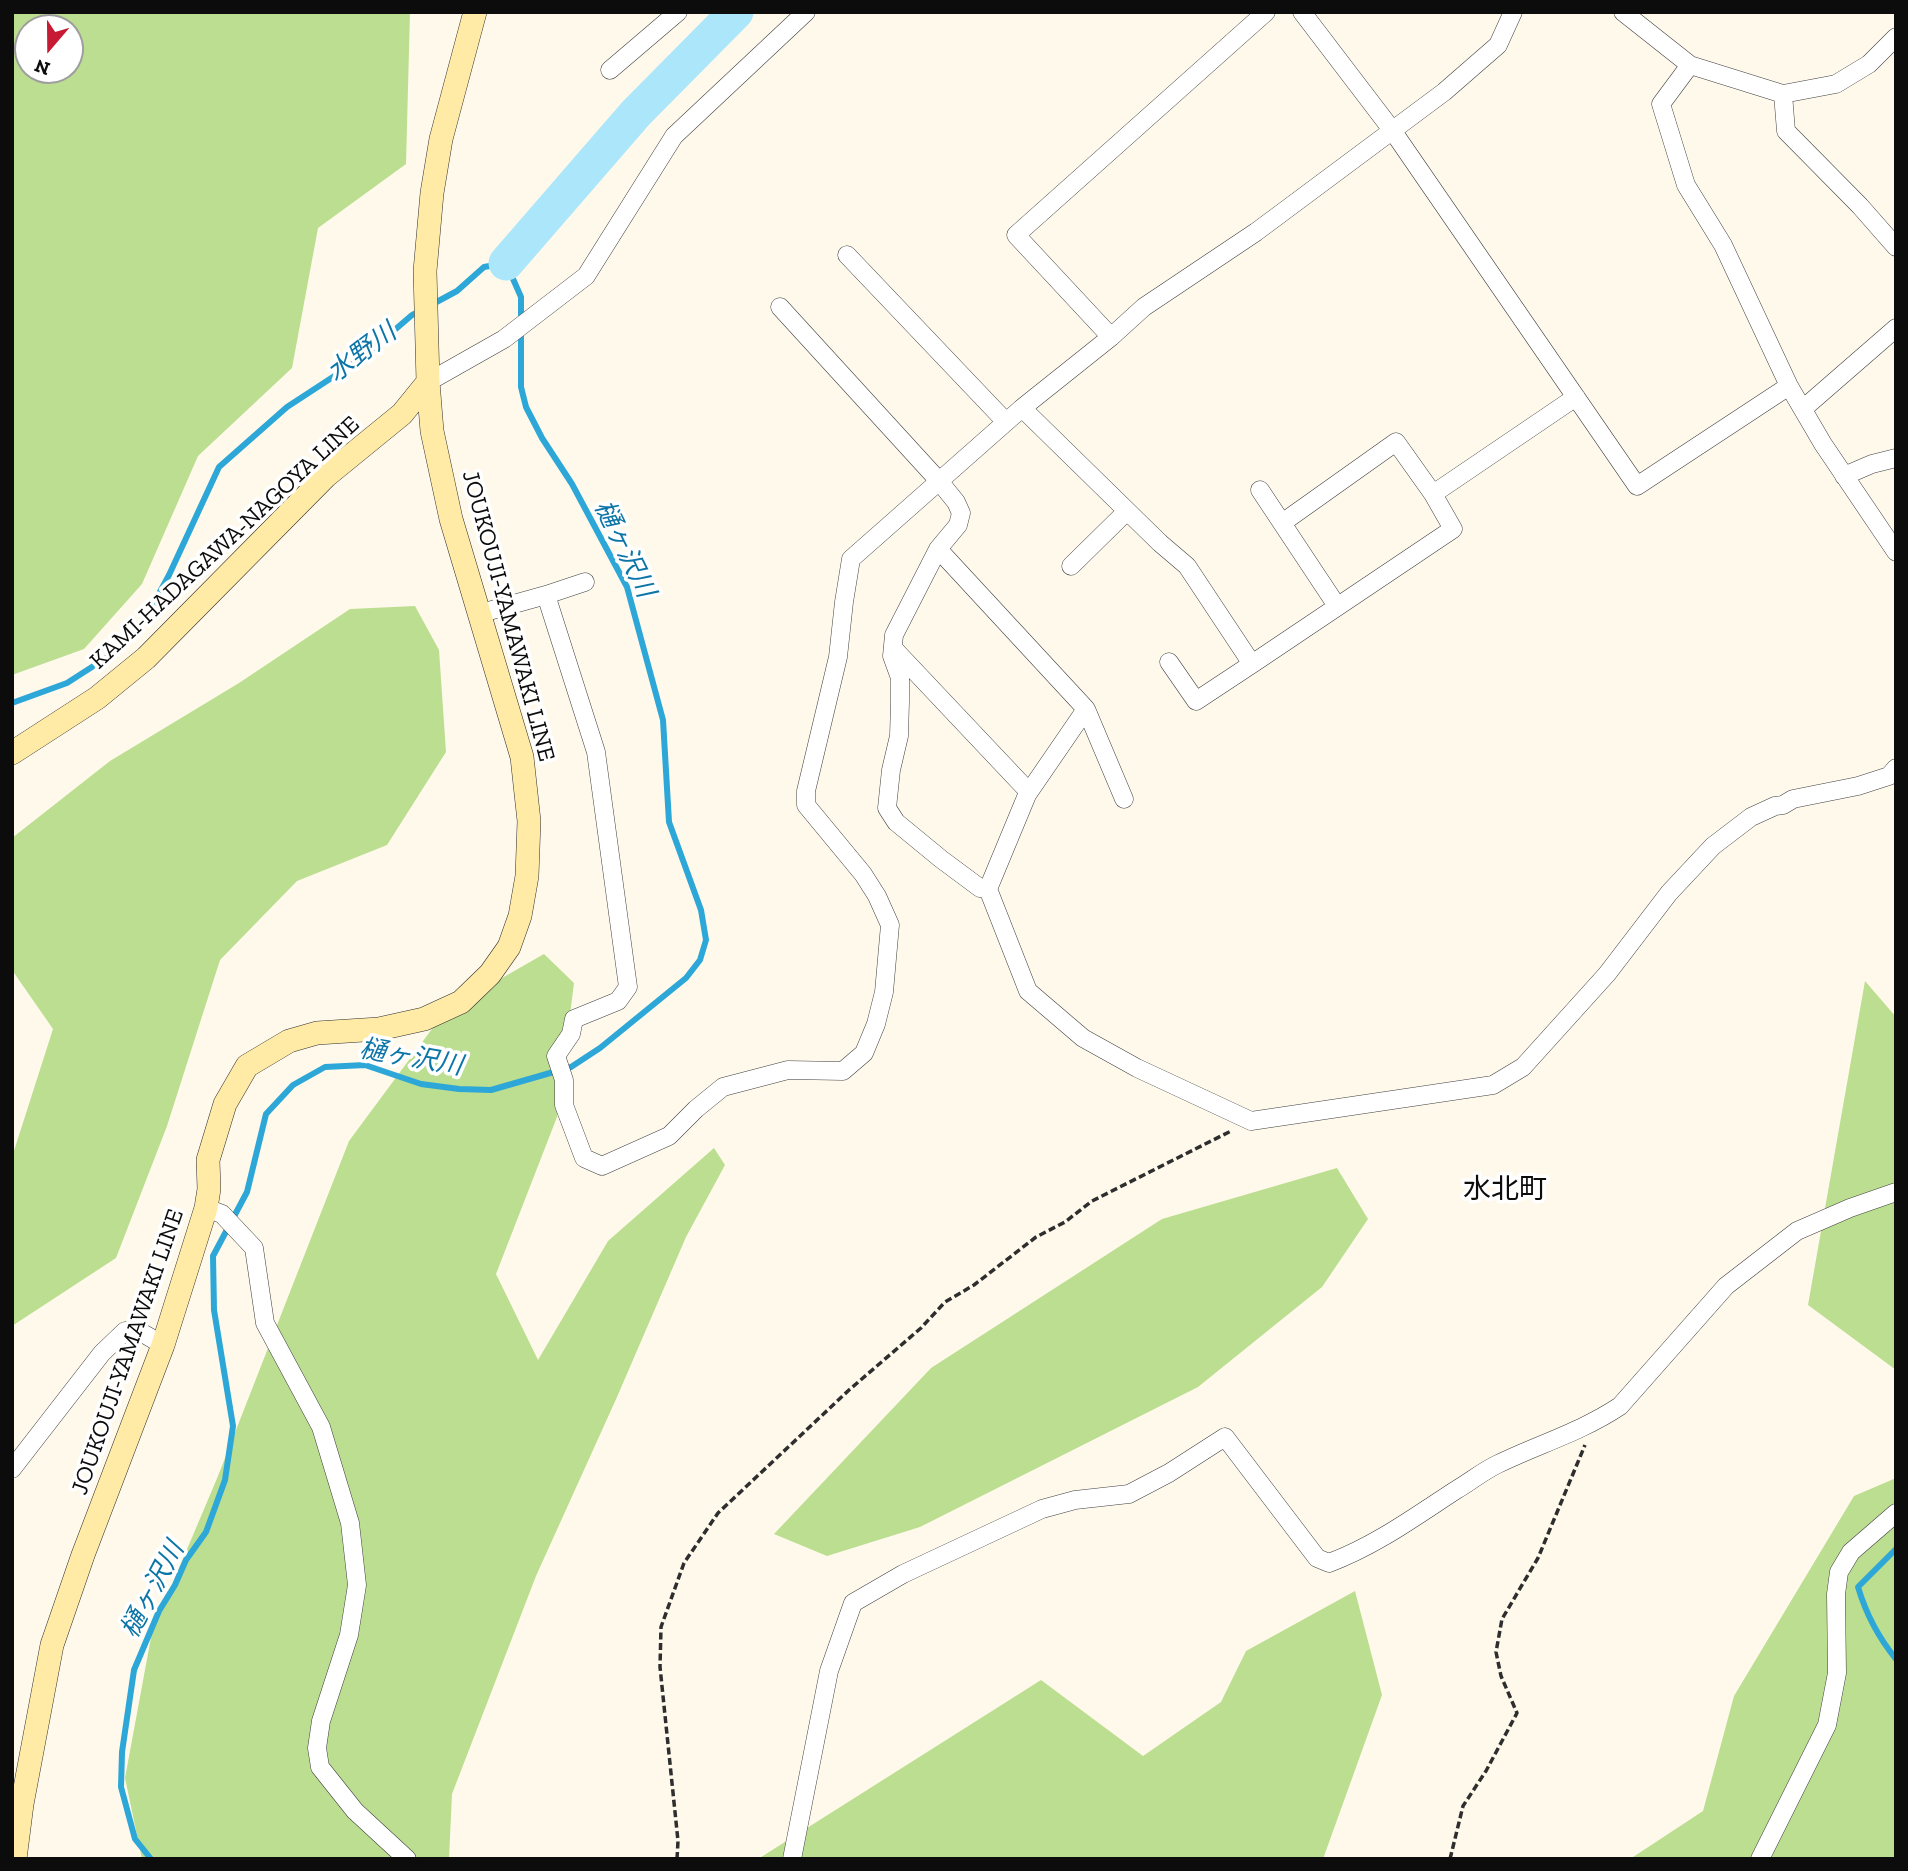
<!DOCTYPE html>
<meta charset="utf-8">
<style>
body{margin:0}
#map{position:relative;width:1908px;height:1871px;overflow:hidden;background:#fff9eb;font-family:"Zilla Slab",serif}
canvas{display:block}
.frame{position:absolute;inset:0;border:14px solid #0c0c0c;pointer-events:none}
.north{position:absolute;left:14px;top:14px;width:70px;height:70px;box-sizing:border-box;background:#fff;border:2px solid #9e9e9e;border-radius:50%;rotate:200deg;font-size:19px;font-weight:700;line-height:28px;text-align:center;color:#0c0c0c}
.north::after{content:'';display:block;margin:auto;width:24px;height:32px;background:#c71a35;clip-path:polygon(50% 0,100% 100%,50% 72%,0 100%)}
</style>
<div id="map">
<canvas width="1908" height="1871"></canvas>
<div class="frame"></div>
<div class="north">N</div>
</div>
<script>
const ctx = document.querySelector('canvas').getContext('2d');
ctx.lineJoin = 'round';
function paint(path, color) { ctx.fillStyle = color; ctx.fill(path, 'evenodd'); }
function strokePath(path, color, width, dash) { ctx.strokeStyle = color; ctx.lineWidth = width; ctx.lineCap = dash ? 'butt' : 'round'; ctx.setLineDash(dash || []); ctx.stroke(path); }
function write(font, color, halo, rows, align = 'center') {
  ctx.font = font + ' "Zilla Slab","Noto Sans JP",serif'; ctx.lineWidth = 7; ctx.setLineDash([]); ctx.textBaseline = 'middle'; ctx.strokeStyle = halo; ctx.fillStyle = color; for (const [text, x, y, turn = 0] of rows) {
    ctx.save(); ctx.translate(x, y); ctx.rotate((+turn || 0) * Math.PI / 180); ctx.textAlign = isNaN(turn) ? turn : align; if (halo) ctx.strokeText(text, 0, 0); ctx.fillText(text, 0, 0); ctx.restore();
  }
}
const forest = new Path2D(`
 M 12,12 L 410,12 L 406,164 L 318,228 L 292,368 L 198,456 L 142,584 L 84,649 L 12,675 ZM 28,28 L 70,28 L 70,70 L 28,70 Z
 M 415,606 L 439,650 L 446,752 L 387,845 L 297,881 L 220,960 L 167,1126 L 116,1258 L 12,1326 L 12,1157 L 53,1029 L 12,970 L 12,838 L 110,761 L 239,683 L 350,609 Z
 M 544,954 L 574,983 L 557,1117 L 496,1274 L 538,1360 L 608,1241 L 714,1148 L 725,1165 L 686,1237 L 617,1397 L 536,1576 L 452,1794 L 449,1859 L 142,1859 L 125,1778 L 152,1632 L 218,1476 L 349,1141 L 446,1010 Z
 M 1865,981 L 1896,1017 L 1896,1370 L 1808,1305 Z
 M 1337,1168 L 1368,1219 L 1322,1287 L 1198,1387 L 920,1527 L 827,1556 L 774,1534 L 931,1368 L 1162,1219 Z
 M 1896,1478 L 1896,1859 L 1630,1859 L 1703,1811 L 1734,1696 L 1854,1496 Z
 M 1355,1591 L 1382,1695 L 1323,1859 L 758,1859 L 1041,1680 L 1143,1756 L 1221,1702 L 1246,1651 Z`);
const stream = new Path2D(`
 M 12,703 L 67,683 L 120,649 L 148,614 L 169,575 L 219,467 L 287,407 L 362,358 L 412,315 L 421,310
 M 1896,1549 L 1858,1587 C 1866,1614 1878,1637 1896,1659
 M 151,1859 L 135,1839 L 121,1787 L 122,1752 L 134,1670 L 159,1611 L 175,1585 L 186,1560 L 206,1532 L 225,1480 L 233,1426 L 214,1310 L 213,1256 L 247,1192 L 266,1114 L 293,1085 L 325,1067 L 365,1065 L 421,1084 L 459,1089 L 491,1090 L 571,1067 L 600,1048 L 686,978 L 700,960 L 706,940 L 701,910 L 669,822 L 663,720 L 627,587 L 572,484 L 542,438 L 526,407 L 521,387 L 521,297 L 506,263 L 484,267 L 457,291 L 431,305`);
const river = new Path2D(`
 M 506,263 L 636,113 L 736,12`);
const path = new Path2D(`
 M 677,1859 L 678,1841 L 660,1667 L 661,1627 L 684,1563 L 718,1513 L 849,1390 L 921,1328 L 945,1302 L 974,1285 L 1036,1237 L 1065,1222 L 1092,1201 L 1231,1131
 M 1450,1859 L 1463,1806 L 1486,1771 L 1517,1713 L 1501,1676 L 1496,1652 L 1502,1619 L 1538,1558 L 1585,1445`);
const street = new Path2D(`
 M 1302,12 L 1392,130 L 1637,486 L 1789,386
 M 1623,12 L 1690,65 L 1783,94 L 1836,84 L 1869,64 L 1896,37
 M 1690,65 L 1661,104 L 1686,185 L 1723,245 L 1789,386 L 1823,444 L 1896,552
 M 610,70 L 678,12
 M 1783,94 L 1786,131 L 1860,206 L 1896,247
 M 847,255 L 1006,422
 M 780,307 L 939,481 L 956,502 L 961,513 L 958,525 L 938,549 L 894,635 L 892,656 L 900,678 L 900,702 L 899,736 L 891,770 L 887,808 L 896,822 L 941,859 L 980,888 L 988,889
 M 1111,337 L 1016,235 L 1266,12
 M 428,382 L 504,339 L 586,276 L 674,136 L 806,12
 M 1022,408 L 1160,543 L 1187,566 L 1252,664 L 1453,529 L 1433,494 L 1576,397
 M 1804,408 L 1896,328
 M 1844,476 L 1872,464 L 1896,458
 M 1260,490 L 1337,606
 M 1282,523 L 1396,442 L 1433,494
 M 938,549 L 1086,709
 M 1071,566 L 1127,511
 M 546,595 L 585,582
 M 478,614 L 546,595 L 596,752 L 628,987 L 618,1001 L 574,1019 L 571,1034 L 556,1056 L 564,1080 L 564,1105 L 584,1158 L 602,1166 L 669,1136 L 696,1109 L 723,1087 L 788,1070 L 843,1071 L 864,1053 L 876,1024 L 884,992 L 890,925 L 877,896 L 863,874 L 806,805 L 806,791 L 838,657 L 844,602 L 851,559 L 1022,408 L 1111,337 L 1144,307 L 1256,232 L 1444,92 L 1498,45 L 1513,12
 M 893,648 L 1029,792
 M 1169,662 L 1196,701 L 1252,664
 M 1124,799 L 1086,709 L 1027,795 L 988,889 L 1028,991 L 1083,1038 L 1137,1068 L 1251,1121 L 1493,1085 L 1523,1067 L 1607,974 L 1669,893 L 1713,846 L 1751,817 L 1775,806 L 1783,805 L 1793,799 L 1858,786 L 1889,776 L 1896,768
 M 206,1208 L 222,1214 L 254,1248 L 265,1323 L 321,1427 L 350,1523 L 357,1585 L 349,1635 L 321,1721 L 317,1748 L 320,1767 L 355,1811 L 407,1859
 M 12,1469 L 102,1353 L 125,1331 L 139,1331 L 163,1345
 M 792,1859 L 829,1671 L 853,1603 L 903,1574 L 1042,1509 L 1075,1500 L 1129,1494 L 1169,1473 L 1225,1437 L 1317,1558 L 1329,1563 C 1375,1546 1416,1516 1456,1490 C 1470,1482 1483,1471 1498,1464 C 1539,1444 1581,1432 1620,1406 L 1726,1286 L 1797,1231 L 1850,1208 L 1896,1192
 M 1760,1859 L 1827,1725 L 1837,1673 L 1836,1594 L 1839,1572 L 1851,1552 L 1896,1513`);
const secondary = new Path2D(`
 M 12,753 L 97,698 L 146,658 L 326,476 L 402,414 L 428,382
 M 15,1859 L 22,1804 L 52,1645 L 83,1555 L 163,1345 L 206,1208 L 209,1189 L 208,1160 L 225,1104 L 247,1066 L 289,1041 L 317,1033 L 379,1029 L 424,1019 L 461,1002 L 490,974 L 509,947 L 520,916 L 527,876 L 529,821 L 522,757 L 451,519 L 432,431 L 428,382 L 425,271 L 432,193 L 441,139 L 475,12`);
const streetNames = [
 ["KAMI-HADAGAWA-NAGOYA LINE",225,543,-43],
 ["JOUKOUJI-YAMAWAKI LINE",508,616,75],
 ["JOUKOUJI-YAMAWAKI LINE",128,1352,-71]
];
const waterNames = [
 ["水野川",362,353,-37],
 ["樋ヶ沢川",624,549,64],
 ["樋ヶ沢川",411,1058,10],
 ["樋ヶ沢川",153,1590,-62]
];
const quarterNames = [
 ["水北町",1505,1190]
];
paint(forest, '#bcde90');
strokePath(stream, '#2ca7d8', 6);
strokePath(river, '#abe6fb', 35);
strokePath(street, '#3f3f3f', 19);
strokePath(secondary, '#2e2e2e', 24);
strokePath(path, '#2e2e2e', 3.5, [7, 3.5]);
strokePath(street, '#fff', 18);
strokePath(secondary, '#ffeba6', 23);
write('24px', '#0c0c0c', '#fff', streetNames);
write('italic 26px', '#0c75a7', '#fff', waterNames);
write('28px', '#0c0c0c', '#fff', quarterNames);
</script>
